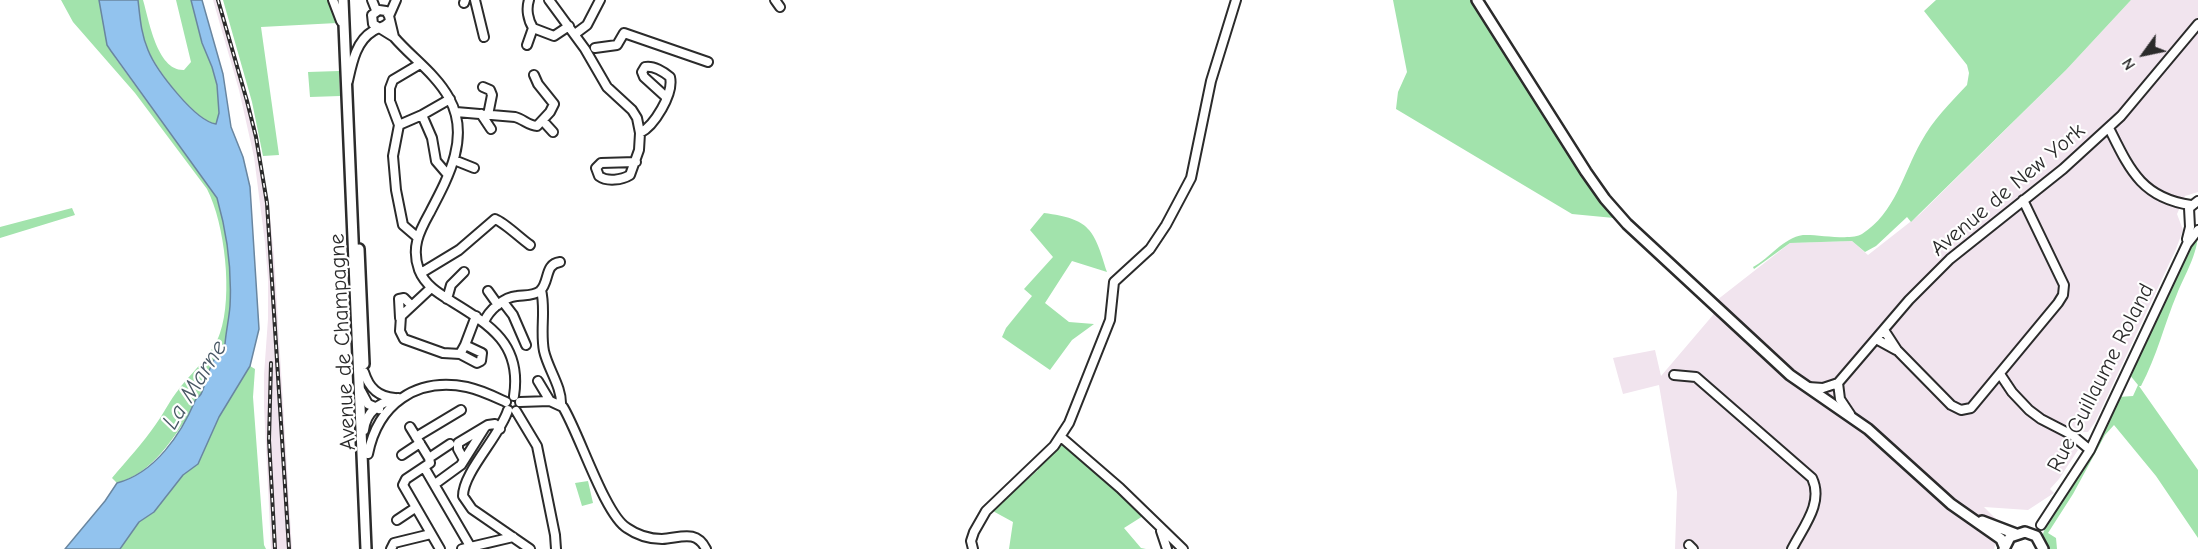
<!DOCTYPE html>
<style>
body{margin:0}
#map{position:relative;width:2198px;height:549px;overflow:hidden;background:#fff;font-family:"Comic Neue",sans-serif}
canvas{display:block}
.north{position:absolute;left:2114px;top:24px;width:60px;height:60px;-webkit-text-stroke:4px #fff;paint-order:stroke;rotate:237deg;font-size:16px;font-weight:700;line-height:24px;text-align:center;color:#2b2b2b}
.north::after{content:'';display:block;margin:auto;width:21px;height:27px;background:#2b2b2b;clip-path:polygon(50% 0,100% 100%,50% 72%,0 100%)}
</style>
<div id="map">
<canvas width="2198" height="549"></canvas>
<div class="north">N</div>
</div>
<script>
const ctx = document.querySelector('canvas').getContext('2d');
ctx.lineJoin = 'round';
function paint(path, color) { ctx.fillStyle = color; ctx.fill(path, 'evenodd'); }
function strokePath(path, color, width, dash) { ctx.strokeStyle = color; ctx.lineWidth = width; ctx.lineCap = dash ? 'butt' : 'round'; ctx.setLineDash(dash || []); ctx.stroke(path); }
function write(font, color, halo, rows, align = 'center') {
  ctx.font = font + ' "Comic Neue",sans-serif'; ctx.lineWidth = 4.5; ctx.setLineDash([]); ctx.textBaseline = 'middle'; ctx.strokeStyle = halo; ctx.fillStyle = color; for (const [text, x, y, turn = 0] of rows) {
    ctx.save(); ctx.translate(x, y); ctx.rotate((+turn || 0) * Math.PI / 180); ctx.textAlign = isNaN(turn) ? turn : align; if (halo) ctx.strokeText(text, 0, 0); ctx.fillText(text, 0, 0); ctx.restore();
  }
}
const built = new Path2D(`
 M 213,0 L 220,0 L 243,82 L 268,197 L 274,256 L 292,549 L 271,549 L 264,406 L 264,375 L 268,319 L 268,279 L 265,243 L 254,157 L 239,90 Z
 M 2131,0 L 2198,0 L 2198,192 L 2185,196 L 2177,214 L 2183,230 L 2176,249 L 2095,422 L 2088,432 L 2077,432 L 2069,428 L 2064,437 L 2063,440 L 2078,450 L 2059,479 L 2050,489 L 2054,493 L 2028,510 L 1984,507 L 2000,523 L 1994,549 L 1675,549 L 1677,492 L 1659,385 L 1623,394 L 1613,358 L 1655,350 L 1661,376 L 1713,315 L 1717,300 L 1790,243 L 1852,241 L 1868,255 L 1919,215 L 2066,70 Z`);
const green = new Path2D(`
 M 61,0 L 99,0 L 108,45 L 116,59 L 217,198 L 224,223 L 231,272 L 230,309 L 225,344 C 212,355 209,376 202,391 C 199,398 195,400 194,408 C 173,437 155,472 117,483 L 112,478 C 127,460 143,443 156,424 C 164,413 170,400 179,389 C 192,372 213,354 220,333 C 233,296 225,224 207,189 L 135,93 L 73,22 Z
 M 138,0 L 143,0 C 149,20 157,71 184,70 L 191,62 L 176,0 L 191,0 L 202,43 L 212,67 L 217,85 L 219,113 L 217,124 C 195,121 157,70 148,50 C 141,34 140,17 138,0 Z
 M 223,0 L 329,0 L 334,9 L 337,23 L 261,27 L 279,155 L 263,156 L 252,102 Z
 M 1393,0 L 1470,0 L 1567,152 L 1614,218 L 1572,214 L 1396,109 L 1398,92 L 1407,72 Z
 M 1936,0 L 2131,0 L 2066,70 L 1911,222 L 1907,217 L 1876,246 L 1865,252 L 1852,241 L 1790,243 L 1754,269 L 1753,267 C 1770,258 1783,238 1803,235 C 1817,234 1851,241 1862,234 C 1895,213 1903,174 1921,142 C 1933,120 1950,103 1967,85 L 1969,73 L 1967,65 L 1924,11 Z
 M 339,71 L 340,96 L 310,97 L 308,72 Z
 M 72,208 L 75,215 L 0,238 L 0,227 Z
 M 1044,213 C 1090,219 1094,229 1107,272 L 1072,261 L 1045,303 L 1069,322 L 1094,324 L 1072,340 L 1050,370 L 1002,337 L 1006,328 L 1032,296 L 1024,289 L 1053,257 L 1030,230 Z
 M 2198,232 C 2198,254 2185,274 2177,294 C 2164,325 2157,356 2141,386 L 2139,386 L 2198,470 L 2198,538 L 2156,476 L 2114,425 L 2105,435 L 2073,494 L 2048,533 L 2056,538 L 2057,549 L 2048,549 L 2042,537 L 2045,528 L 2073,486 L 2074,481 L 2118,397 L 2133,396 L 2138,385 L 2129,374 L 2184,255 Z
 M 250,366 L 255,369 L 253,397 L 264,545 L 266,549 L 120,549 L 139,522 L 154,512 L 183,475 L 198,464 L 219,416 Z
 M 1062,443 L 1143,516 L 1124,528 L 1141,548 L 1146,549 L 1009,549 L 1013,522 L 991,510 L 1021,480 L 1024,482 L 1038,470 L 1035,467 Z
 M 588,481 L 593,503 L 582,506 L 575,483 Z`);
const water = new Path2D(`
 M 99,0 L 138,0 C 140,17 141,34 148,50 C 156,70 195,121 216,124 L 219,113 L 217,85 L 212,67 L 202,43 L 191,0 L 202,0 L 223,74 L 231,127 L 243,157 L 250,187 L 259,329 L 250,366 L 219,417 L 198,464 L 183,475 L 154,512 L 139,522 L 120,549 L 65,549 L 105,501 L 117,483 C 155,473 181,434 195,401 C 198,394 198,399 201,394 C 204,389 205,381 207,376 C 211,366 217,350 225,344 C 226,331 229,319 230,306 C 232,269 227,233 217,198 L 111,51 L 107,45 Z`);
const minor = new Path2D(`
 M 333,0 L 341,21
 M 372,0 L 376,10
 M 475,0 L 484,37
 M 529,0 C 526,9 528,20 533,28 L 554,36 L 569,26
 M 549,0 L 585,49 L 607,87 L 632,110 L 637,118 L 640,133 L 639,150 L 630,175 C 622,180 607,182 599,176 L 596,168 L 601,163 L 636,162
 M 775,0 L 780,7
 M 464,3 L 465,0
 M 379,10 L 386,11 L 389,16 L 394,37 L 373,24 L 372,15 Z
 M 389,16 L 396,0
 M 575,34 L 587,25 L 600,0
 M 394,37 C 411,57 436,74 449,98 C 471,137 448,178 429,214 C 419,232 411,248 419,270 C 425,285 438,293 451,301 C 490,325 522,344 514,396
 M 527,45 L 533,28
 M 595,48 L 617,45 L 624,33 L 708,62
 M 348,81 C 352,63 356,41 373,31 C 379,27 384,28 389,22
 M 483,87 L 490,90 L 492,95 L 488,115
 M 456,112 L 515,117 C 523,119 529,126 537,126 L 550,112 L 554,104 L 538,84 L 534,75
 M 481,114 L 491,129
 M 422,115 L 432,138 L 436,161 L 448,175
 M 543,121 L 553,132
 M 399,125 L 422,115 L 450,99
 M 2109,128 C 2129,168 2141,198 2191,205
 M 640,133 C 654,126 674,94 670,77 C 664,72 653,65 645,67 L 642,72 L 644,77 L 666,97
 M 454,160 L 474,168
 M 417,237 L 403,225 L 396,190 L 393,156 L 399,125 L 390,101 L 390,88 L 393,80 L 420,64
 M 2187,239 L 2190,227 L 2189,208 L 2198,201
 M 421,273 L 459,250 L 495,219 C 505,223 520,238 530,245
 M 431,288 L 401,316 L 400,331 L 404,339 L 443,353 L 460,354 L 465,345 L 476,316
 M 541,290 C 546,309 540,331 544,351 C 548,369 562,387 561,405
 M 488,291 L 498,305
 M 447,299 L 451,285 L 464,272
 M 503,302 L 513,315 L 526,345
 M 400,318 L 399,299 L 404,298 L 411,305
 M 484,322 C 489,310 504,297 517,296 C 524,295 534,296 540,291 C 550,282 544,264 560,262
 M 1884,330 L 1897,350 L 1951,405 L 1961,410 L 1971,408 L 2058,303 L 2063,295 L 2064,285 L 2023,200
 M 1876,339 L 1896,350
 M 460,354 L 477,363 L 481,361 L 482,353 L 465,345
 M 364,372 C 369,388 378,397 395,398
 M 2000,374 L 2012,392 L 2029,410 L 2041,419 L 2072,435 L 2090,450
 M 1674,375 L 1696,377 L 1812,478 C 1824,503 1803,527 1792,549
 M 538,381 L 550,401
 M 1838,383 L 1909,300 L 1950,259 L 2063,169 L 2121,116 L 2198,24
 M 1808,387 L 1823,388 L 1838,383 L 1840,399 L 1850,414
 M 361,391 L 368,404 L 379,409
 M 520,402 L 550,401 L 563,407 C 579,433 605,515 627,528 C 637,535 650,539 662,539 C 680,538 696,529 706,549
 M 508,410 C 500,436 463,472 463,496 L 472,509 L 530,549
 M 516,411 L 537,446 L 555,535 L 556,549
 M 410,427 L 429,458
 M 364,430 C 366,411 380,402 398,398
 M 416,437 L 461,410
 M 1061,437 L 1120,488 L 1183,549
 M 368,454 C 378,404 416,377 467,387 C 481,390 493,396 506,402
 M 402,455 L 420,443
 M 464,460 L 458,449 L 458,443 L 488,425 L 495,424 L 500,429
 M 424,467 L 470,546
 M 435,484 L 461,465 L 485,427
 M 397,520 L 415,508
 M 2041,525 L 2090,450 L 2187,244 L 2198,230
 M 1161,531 L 1167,549
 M 1689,545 L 1693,549
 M 391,549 L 394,543 L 431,534
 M 440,549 L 403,485 L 406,479 L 430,463 L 429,458 L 450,444
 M 462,549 L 513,537
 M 973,549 L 971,541 L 974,532 L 986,511 L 1054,446 L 1069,423 L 1110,320 L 1114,282 L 1150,249 L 1166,225 L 1191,178 L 1211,81 L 1236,0`);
const major = new Path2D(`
 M 343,0 L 366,549
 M 1477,0 L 1586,172 L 1605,199 L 1627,224 L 1790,375 L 1868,429 L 1951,504 L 2001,539 L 2004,546
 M 359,249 L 364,364
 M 1982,521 L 2016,534
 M 2004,549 L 2010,537 L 2025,532 L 2036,536 L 2043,549`);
const rail = new Path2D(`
 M 218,0 L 247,101 L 256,137 L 267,203 L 289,549
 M 271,363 L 269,440 L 275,549`);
const streetNames = [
 ["Avenue de New York",2008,190,-40],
 ["Avenue de Champagne",343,342,-93],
 ["Rue Guillaume Roland",2101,378,-63]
];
const waterNames = [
 ["La Marne",195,385,-58]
];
paint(built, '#f1e4ee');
paint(green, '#a2e3ac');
paint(water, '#92c3ee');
strokePath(water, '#6986a0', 1.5);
strokePath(minor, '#2b2b2b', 12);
strokePath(major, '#2b2b2b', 14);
strokePath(minor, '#fff', 8);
strokePath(major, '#fff', 9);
strokePath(rail, '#2b2b2b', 4);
strokePath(rail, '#fff', 1.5, [4.5]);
write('22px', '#2b2b2b', '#fff', streetNames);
write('italic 24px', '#4a5966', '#fff', waterNames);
</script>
